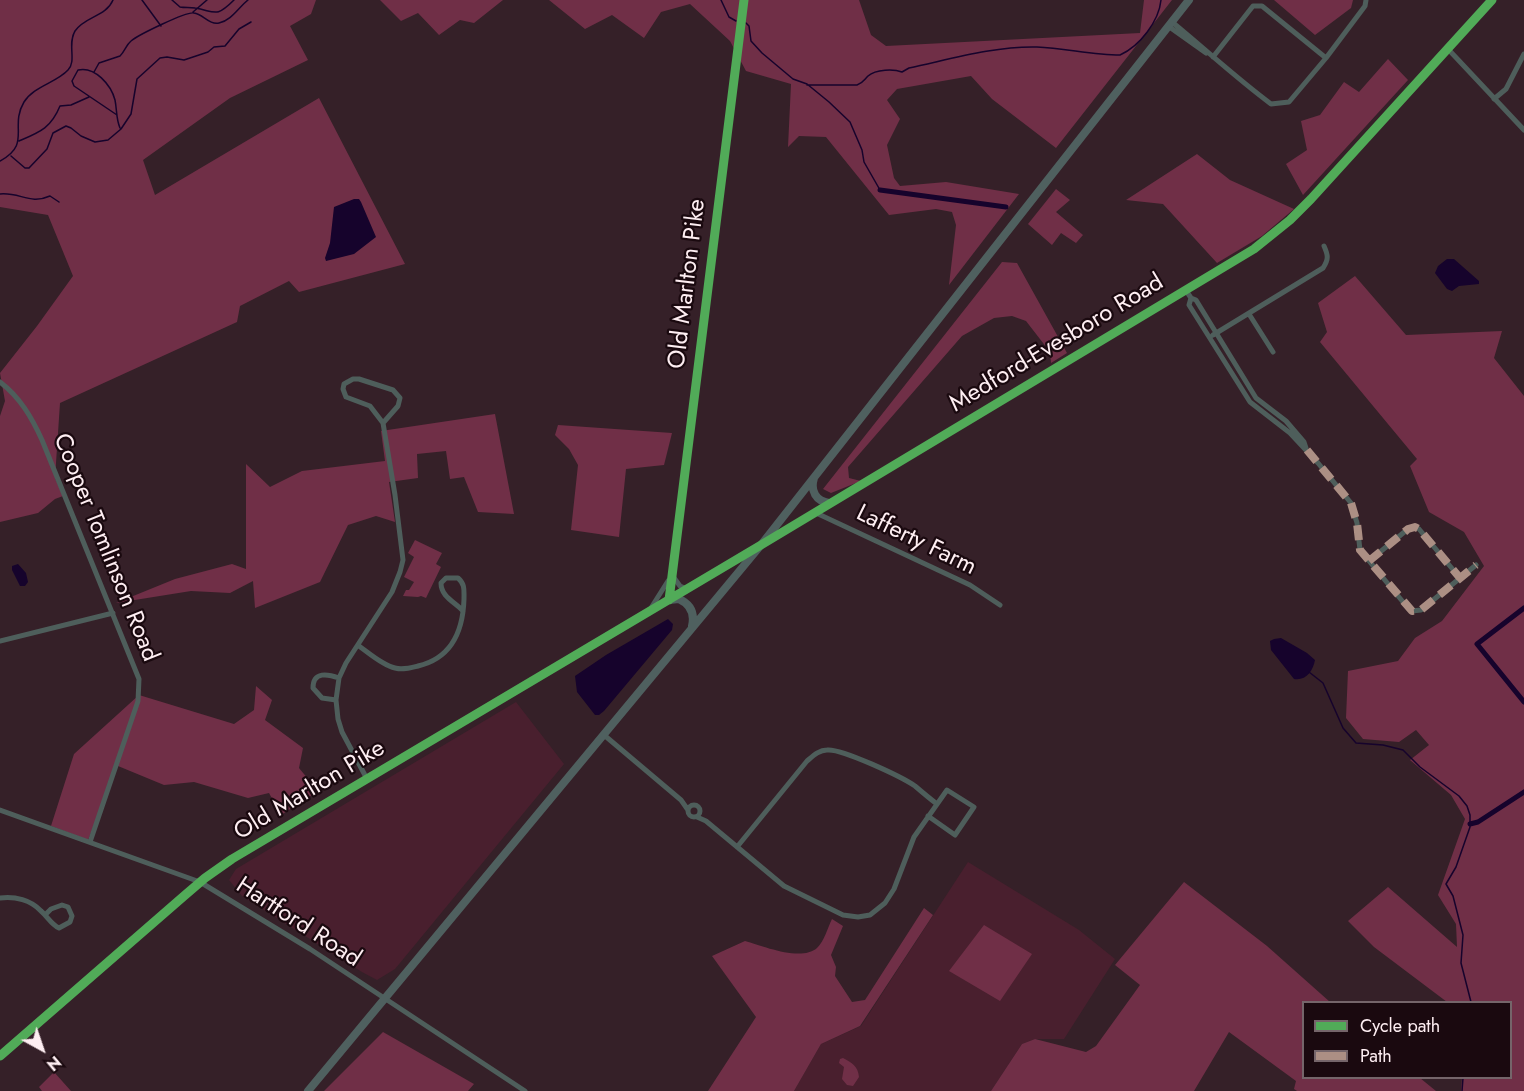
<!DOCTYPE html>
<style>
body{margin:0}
#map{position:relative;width:1524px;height:1091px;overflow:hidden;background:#352028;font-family:Jost,sans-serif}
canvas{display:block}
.legend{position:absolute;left:1302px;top:1001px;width:210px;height:78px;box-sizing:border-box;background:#1a090f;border:2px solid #75656a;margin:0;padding:8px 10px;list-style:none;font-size:18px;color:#feeef2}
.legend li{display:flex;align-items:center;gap:12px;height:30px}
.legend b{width:30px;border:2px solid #75656a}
.north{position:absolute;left:12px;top:1019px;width:60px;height:60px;-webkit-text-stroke:4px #1a090f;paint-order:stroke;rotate:140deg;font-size:16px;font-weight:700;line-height:24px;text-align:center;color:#feeef2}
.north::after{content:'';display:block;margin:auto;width:21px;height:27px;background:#feeef2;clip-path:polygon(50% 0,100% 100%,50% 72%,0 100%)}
</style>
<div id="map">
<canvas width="1524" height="1091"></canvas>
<ul class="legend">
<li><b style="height:8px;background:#51ab58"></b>Cycle path</li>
<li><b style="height:8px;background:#ac8f84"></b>Path</li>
</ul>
<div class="north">N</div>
</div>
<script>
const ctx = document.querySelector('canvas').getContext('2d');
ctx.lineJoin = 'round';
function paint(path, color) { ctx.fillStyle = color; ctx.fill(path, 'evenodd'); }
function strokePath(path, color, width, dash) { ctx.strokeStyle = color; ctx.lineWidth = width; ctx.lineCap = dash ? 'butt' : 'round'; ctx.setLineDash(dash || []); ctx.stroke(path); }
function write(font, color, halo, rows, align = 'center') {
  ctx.font = font + ' Jost,sans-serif'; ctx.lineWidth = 4.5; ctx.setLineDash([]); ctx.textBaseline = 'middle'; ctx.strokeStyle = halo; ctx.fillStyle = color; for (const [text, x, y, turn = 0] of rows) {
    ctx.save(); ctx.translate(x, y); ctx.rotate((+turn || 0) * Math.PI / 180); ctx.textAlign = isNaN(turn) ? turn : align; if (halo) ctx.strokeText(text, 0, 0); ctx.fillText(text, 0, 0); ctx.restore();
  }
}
const built = new Path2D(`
 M 516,702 L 564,764 L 395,969 L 377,980 L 362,972 L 242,896 L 229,880 L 236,869 Z
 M 968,862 L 1079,930 L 1115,959 L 1064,1039 L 1035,1039 L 1022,1044 L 991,1091 L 794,1091 L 821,1044 L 861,1026 Z`);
const green = new Path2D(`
 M 0,0 L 316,0 L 311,14 L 290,26 L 308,60 L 230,98 L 143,160 L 155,195 L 319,98 L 405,264 L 299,292 L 289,281 L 240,306 L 237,322 L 60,403 L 55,478 L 63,496 L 55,499 L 38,513 L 0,522 L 0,416 L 5,401 L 0,373 L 37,326 L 73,276 L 48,215 L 0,207 Z
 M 380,0 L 503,0 L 474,23 L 460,20 L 439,35 L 418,13 L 401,21 Z
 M 549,0 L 859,0 L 871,35 L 886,46 L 1140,33 L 1144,0 L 1172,0 L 1056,148 L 992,99 L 971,76 L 897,89 L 887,100 L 900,119 L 887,145 L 894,178 L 900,186 L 946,182 L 1019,194 L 949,285 L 956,225 L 952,212 L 936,209 L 889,215 L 826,137 L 799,136 L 788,147 L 791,84 L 746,71 L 730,41 L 690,4 L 661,12 L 644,38 L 612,15 L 585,29 Z
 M 1274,0 L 1353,0 L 1351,8 L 1315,35 Z
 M 1388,59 L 1408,80 L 1303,195 L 1286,164 L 1307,150 L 1301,121 L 1320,115 L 1344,82 L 1359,92 Z
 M 1197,154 L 1230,180 L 1294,209 L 1262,236 L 1217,263 L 1163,204 L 1126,200 Z
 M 1056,189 L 1070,200 L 1056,212 L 1083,235 L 1076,243 L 1061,233 L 1052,245 L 1028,224 Z
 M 1002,262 L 1017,263 L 1067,353 L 1051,363 L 1050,352 L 1026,321 L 1012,316 L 994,318 L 962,336 L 848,467 L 849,478 L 861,481 L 831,493 L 823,489 Z
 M 1355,276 L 1406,335 L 1502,331 L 1494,358 L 1524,396 L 1524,1091 L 1461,1091 L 1462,1078 L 1510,1078 L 1510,1002 L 1447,1002 L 1374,947 L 1348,921 L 1388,887 L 1457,947 L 1456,924 L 1438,895 L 1465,819 L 1451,795 L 1410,760 L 1429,745 L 1416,730 L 1399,742 L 1363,739 L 1346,718 L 1348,671 L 1398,661 L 1415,638 L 1442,621 L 1484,566 L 1464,532 L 1429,512 L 1410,466 L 1417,459 L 1320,342 L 1327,332 L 1318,303 Z
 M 495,414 L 514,514 L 478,512 L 464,477 L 450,479 L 446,451 L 417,454 L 418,478 L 389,482 L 395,522 L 376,516 L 348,525 L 320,582 L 255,608 L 253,581 L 230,593 L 191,591 L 116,603 L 175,579 L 232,564 L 246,569 L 246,464 L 270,487 L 302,471 L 385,461 L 381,431 Z
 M 558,425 L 672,433 L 664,465 L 626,469 L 619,537 L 571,530 L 578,465 L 569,449 L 555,435 Z
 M 415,540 L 442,553 L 436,564 L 441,567 L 426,598 L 421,596 L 418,597 L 403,596 L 406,590 L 409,590 L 414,582 L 404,577 L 414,557 L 408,553 Z
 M 256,686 L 272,700 L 265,720 L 303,748 L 299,768 L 318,791 L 281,815 L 269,793 L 248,798 L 194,782 L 164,785 L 118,766 L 88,840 L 51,826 L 74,754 L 139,695 L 234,724 L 254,710 Z
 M 1184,882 L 1267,946 L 1330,1002 L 1304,1002 L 1304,1078 L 1420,1078 L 1436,1091 L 1297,1091 L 1294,1089 L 1296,1081 L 1229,1032 L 1194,1091 L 991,1091 L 1022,1044 L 1035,1039 L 1086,1052 L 1096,1046 L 1140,985 L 1115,965 Z
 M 924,908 L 933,915 L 860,1026 L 821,1044 L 794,1091 L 708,1091 L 756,1017 L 712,956 L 745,941 C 763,946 801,962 817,948 C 824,942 828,927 832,919 L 843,926 L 831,955 L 836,967 L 835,976 L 852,1002 L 865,1000 Z
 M 984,925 L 1032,954 L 1000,1001 L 949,971 Z
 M 383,1032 L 474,1084 L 468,1091 L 324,1091 Z
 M 843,1058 C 852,1063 858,1066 859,1077 L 853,1086 L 847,1085 L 842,1079 L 844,1067 L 839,1063 L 840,1059 Z
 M 54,1072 L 71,1091 L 42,1091 L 39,1087 Z`);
const water = new Path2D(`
 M 354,199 L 359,199 L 361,202 L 376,237 L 354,254 L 326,261 L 325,258 L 330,243 L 334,207 Z
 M 1447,259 L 1454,259 L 1479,281 L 1479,284 L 1459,286 L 1452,291 L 1447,289 L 1435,273 L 1438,266 Z
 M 18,564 L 26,573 L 28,582 L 25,586 L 20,586 L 12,570 L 12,566 Z
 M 668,619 L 673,624 L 672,630 L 604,711 L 599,715 L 595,715 L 577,692 L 575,676 L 606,655 Z
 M 1281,638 L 1307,653 L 1315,660 C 1313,671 1306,681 1294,679 L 1271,650 L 1270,641 L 1274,639 Z`);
const stream = new Path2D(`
 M 142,0 L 161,26
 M 172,0 L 180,7 C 185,8 190,7 195,8 C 215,11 215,19 234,0
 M 721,0 L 729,17 L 736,21
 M 193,12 L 207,0
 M 746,23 L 749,26 L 751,41 L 762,53 L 793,79 L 807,84 L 829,102 L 850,122 L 862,150 L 864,162 L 880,190
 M 94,72 L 99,63 L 120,56 C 125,51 126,45 131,41 C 138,35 187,11 194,13 C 203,14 209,25 219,23 C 231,21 239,7 248,0
 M 807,85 L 857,85 C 863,83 864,80 868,76 C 876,69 894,69 902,72 L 909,68 C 951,59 994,46 1037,47 C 1065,48 1092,55 1120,55 C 1140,46 1159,21 1161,0
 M 117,115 L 74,86 L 72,81 L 78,70 C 95,66 111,85 115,100 C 117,110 116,119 120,128
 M 19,141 C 40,132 51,128 60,106 L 71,105 L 89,97
 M 11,156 L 25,168 L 29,168 L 47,149 L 53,133 L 66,126 L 71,128 L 81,136 L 95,142 L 108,140 L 121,129 L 131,114 L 137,79 L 160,58 L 167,57 L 184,60 L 208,52 L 214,47 L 225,46 L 239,29 L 251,22
 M 0,161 C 32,144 9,127 24,102 C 34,86 56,83 68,70 C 77,61 67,44 75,31 C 85,16 106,17 113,0
 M 0,194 C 20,192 30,205 50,196 L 59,202
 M 1309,672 L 1323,683 L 1343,728 L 1356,743 L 1383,745 L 1403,750 L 1420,767 L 1459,796 L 1467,806 L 1470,815 L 1470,827 L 1456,867 L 1446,884 L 1453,896 L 1463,935 L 1461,963 L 1471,1002
 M 1462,1091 L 1463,1078`);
const canal = new Path2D(`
 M 880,190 L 1006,207
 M 1524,608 L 1477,644 L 1524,702
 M 1470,824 L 1478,822 L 1524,792`);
const minor = new Path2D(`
 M 1172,22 C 1205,49 1236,78 1271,104 L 1289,102 L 1326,58 L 1262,6 L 1253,6 L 1213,57
 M 1168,26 L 1206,53
 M 1448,49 L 1524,130
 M 1326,58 L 1365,6 L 1366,0
 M 1494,99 L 1506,89 L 1524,54
 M 1185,289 L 1191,298 L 1196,300 L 1256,398 L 1286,421 L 1304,442 L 1306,448
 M 1191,298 L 1189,305 L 1250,402 L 1290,433 L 1318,463 L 1351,503 L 1357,523 L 1360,550 L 1408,608 L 1412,611 L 1421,610 L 1476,565
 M 1249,314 L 1273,352
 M 1213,335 L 1323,268 C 1329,259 1328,255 1324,246
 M 0,382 C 20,397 32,418 42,440 L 139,679 L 138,701 L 90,842
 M 814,512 L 970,585 L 1000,605
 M 766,542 L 1240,257 C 1267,240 1289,221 1311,199 L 1492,0
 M 1369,561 L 1408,529 L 1415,527 L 1419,529 L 1460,578
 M 672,575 L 680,586 L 687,589
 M 669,600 L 744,0
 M 651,608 L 668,581
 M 0,641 L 113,613
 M 359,646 C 369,653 382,665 395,668 C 403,670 410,668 418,666 C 452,658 463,631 464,599 C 464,590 465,584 458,578 L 446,578 L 441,583 C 441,597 455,602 463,611
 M 336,700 L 322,698 L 313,688 C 313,671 328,674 339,678
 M 604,735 L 681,800 L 688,810
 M 367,779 L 342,732 L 338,719 L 336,700 L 339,678 L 346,663 L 392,592 L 400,572 L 403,560 L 395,495 L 383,423 L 398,406 L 400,398 L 393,390 L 359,379 L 353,379 L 344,384 L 343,389 L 346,397 L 370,406 L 383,423
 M688 811a6 6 0 1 1 12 0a6 6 0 1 1-12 0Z
 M 0,810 L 200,882 L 310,949 L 525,1091
 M 697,817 L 706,821 L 784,886 L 843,915 L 858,917 L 870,915 L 885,903 L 894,889 L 914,837 L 947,790 L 974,807 L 955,835 L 928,816
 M 737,847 L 807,761 C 813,756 819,750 827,750 C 841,748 902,777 915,786 C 922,792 929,798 937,804
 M 0,898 C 15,896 31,900 41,911 C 48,917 51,924 59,928 L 70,922 L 72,916 L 68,907 L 62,905 L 51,909 L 45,915
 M 0,1056 L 184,896 L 223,865 L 756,548`);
const highway = new Path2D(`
 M 814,478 C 810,491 816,501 829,503
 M 669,600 L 679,599 C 690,604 695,613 692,626
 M 308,1091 L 761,545 L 1189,0`);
const quiet = new Path2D(`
 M 1307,450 L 1351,503 L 1357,523 L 1360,550 L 1412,611 L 1421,610 L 1476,565
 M 1369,561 L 1408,529 L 1415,527 L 1419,529 L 1460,578`);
const cycleway = new Path2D(`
 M 669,600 L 744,0
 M 0,1056 L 184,896 L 205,878 L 232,859 L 761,545 L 1254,249 L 1290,220 L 1311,199 L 1492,0`);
const streetNames = [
 ["Old Marlton Pike",688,284,-83],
 ["Medford-Evesboro Road",1057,344,-31],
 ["Lafferty Farm",916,541,26],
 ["Cooper Tomlinson Road",105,548,68],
 ["Old Marlton Pike",310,791,-31],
 ["Hartford Road",298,923,33]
];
paint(built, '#491f2e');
paint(green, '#702f47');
paint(water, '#16032c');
strokePath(stream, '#16032c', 1.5);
strokePath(canal, '#16032c', 5);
strokePath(minor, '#4e5e5b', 5);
strokePath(highway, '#4f605f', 8);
strokePath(quiet, '#ac8f84', 8, [15, 8]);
strokePath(cycleway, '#51ab58', 9);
write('24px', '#feeef2', '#1a090f', streetNames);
</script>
